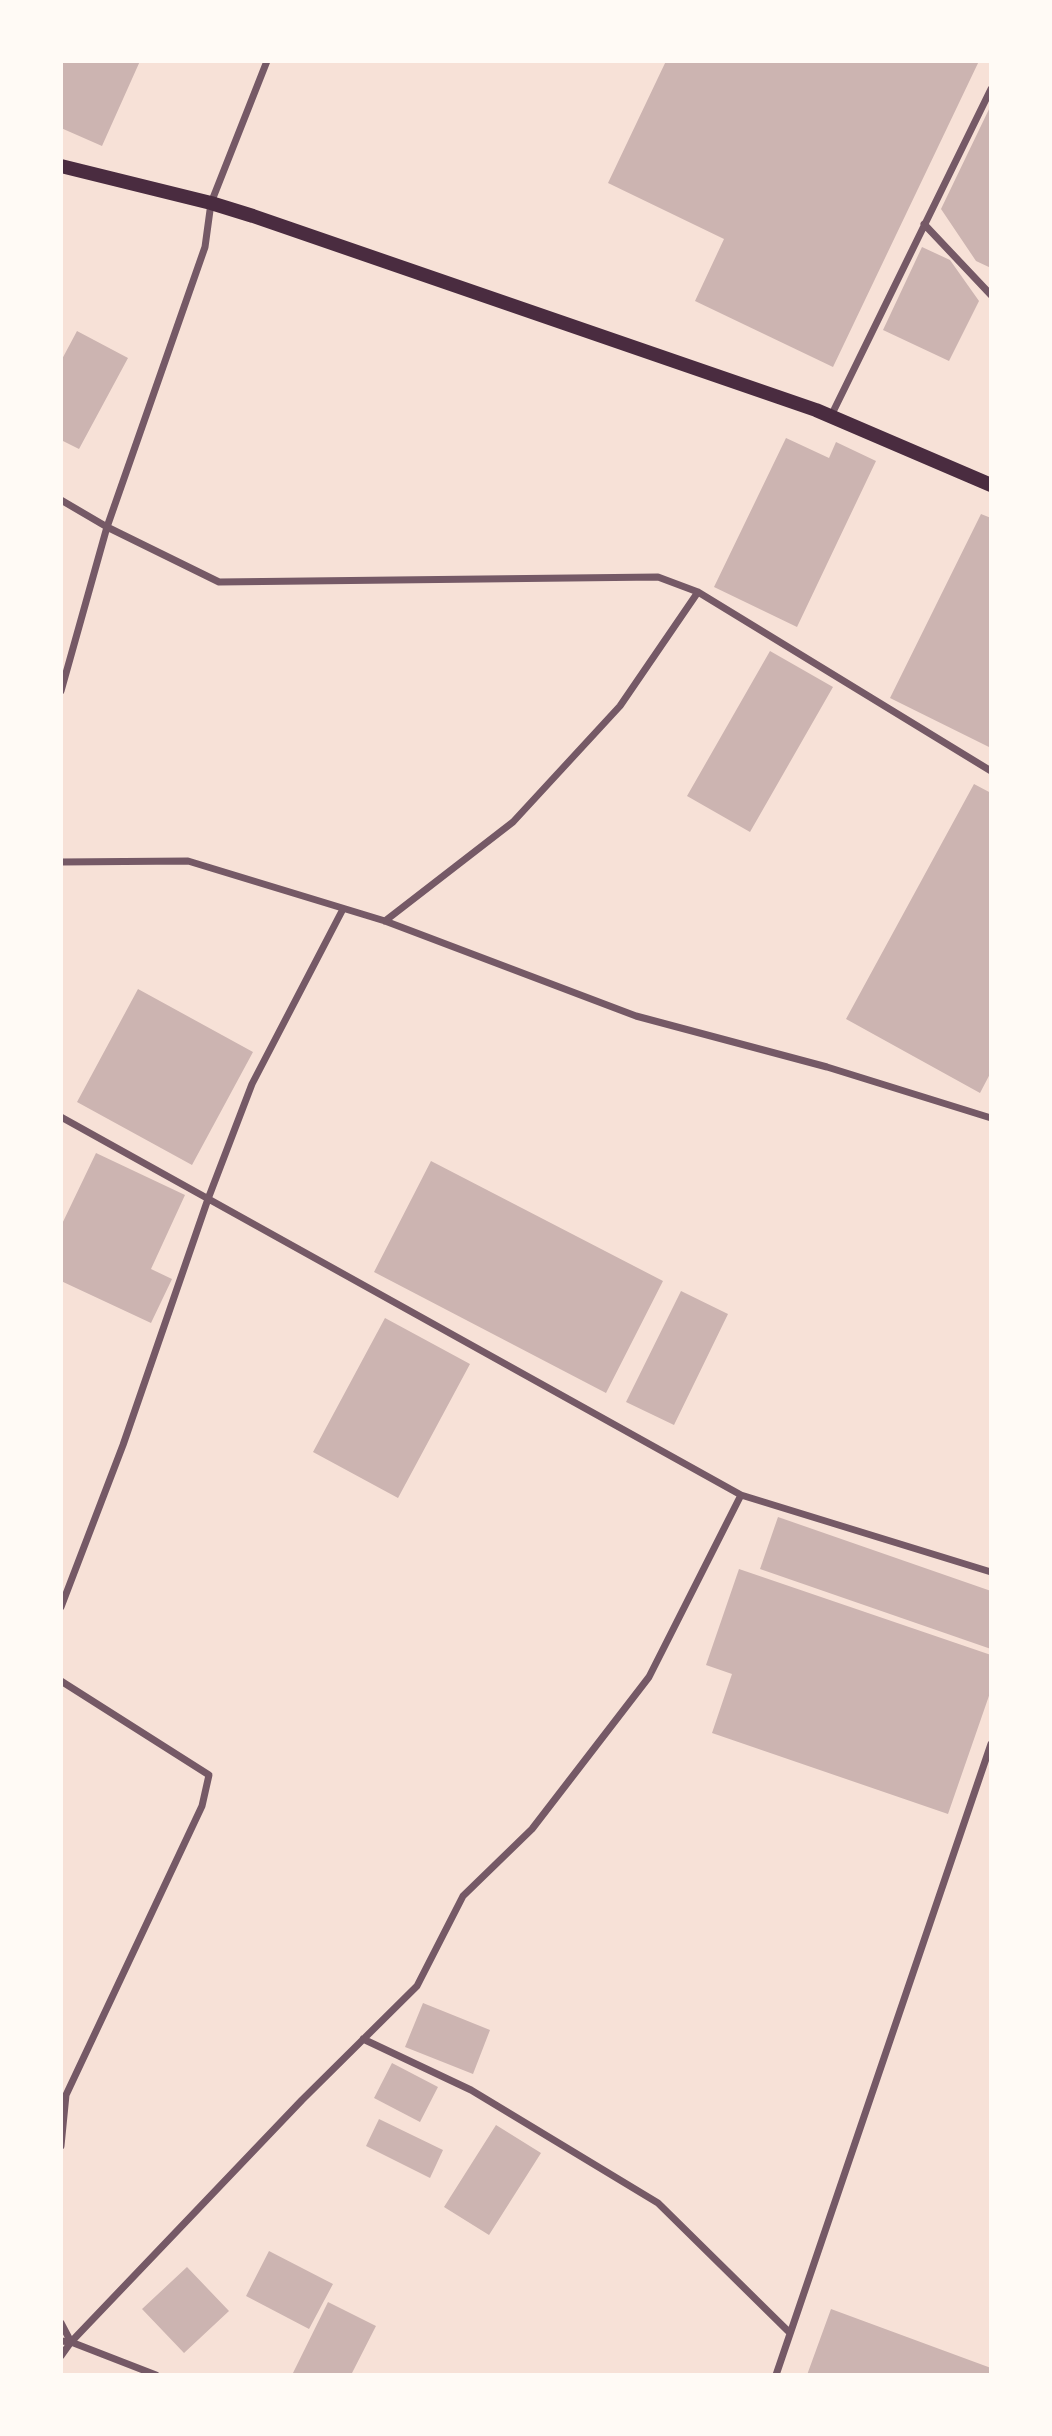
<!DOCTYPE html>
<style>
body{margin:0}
#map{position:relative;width:1052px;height:2436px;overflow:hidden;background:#f7e1d7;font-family:Bitter,serif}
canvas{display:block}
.frame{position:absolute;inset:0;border:63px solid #fffaf5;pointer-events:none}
</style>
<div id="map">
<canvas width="1052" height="2436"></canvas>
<div class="frame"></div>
</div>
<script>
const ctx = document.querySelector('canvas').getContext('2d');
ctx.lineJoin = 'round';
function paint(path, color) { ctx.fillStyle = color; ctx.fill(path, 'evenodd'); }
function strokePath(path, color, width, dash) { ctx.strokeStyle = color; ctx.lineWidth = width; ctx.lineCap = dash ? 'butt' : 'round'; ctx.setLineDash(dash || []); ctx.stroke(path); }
const building = new Path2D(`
 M 61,61 L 140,61 L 102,146 L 61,128 Z
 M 666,61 L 979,61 L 833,367 L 695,301 L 724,239 L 608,183 Z
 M 991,105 L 991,268 L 976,261 L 941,209 Z
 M 922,247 L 950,260 L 979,301 L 949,361 L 883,330 Z
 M 77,331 L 128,358 L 79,449 L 61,440 L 61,361 Z
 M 786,438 L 829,458 L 836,442 L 876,461 L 797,627 L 714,587 Z
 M 981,514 L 991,518 L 991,748 L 890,698 Z
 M 770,651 L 833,687 L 750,832 L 687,796 Z
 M 974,784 L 991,793 L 991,1072 L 980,1093 L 846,1019 Z
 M 138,989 L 253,1052 L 192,1165 L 77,1102 Z
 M 96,1153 L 185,1195 L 151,1269 L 172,1279 L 151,1323 L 61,1281 L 61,1226 Z
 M 431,1161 L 663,1281 L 606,1393 L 374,1272 Z
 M 681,1291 L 728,1314 L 674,1425 L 626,1402 Z
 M 385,1318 L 470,1364 L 398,1498 L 313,1452 Z
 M 778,1517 L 991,1591 L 991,1649 L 760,1569 Z
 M 739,1569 L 991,1655 L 991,1690 L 948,1814 L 712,1733 L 732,1674 L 706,1665 Z
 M 423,2003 L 490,2030 L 473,2074 L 405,2047 Z
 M 392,2063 L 438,2087 L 420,2122 L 374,2098 Z
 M 379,2119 L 443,2150 L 430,2178 L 366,2146 Z
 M 496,2125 L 541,2153 L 489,2235 L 444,2207 Z
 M 269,2251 L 333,2284 L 309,2329 L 246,2296 Z
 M 187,2267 L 229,2311 L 184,2353 L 142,2309 Z
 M 328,2302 L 376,2326 L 351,2375 L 292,2375 Z
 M 831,2309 L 991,2368 L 991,2375 L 807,2375 Z`);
const minor = new Path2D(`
 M 924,224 L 991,295
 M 831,416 L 991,89
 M 61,500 L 107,527 L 219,582 L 658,577 L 698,592 L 991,771
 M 61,691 L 107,527 L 205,247 L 211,203 L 267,61
 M 61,862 L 188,861 L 385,921 L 636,1016 L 827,1067 L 991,1118
 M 385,921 L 513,822 L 620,706 L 698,592
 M 61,1117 L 741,1495 L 991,1572
 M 61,1607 L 123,1445 L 208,1199 L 252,1084 L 343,909
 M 61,1681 L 209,1775 L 202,1806 L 66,2095 L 61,2146
 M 363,2039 L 471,2090 L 658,2203 L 790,2333
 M 61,2323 L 71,2342
 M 61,2341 L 71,2342 L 156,2375
 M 61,2356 L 71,2342 L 302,2100 L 417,1986 L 463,1896 L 532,1829 L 649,1677 L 741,1495
 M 776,2375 L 991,1744`);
const secondary = new Path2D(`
 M 61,166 L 211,203 L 253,216 L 816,410 L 991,485`);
paint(building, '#ccb4b1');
strokePath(minor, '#755966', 7);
strokePath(secondary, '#4a2c40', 14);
</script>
